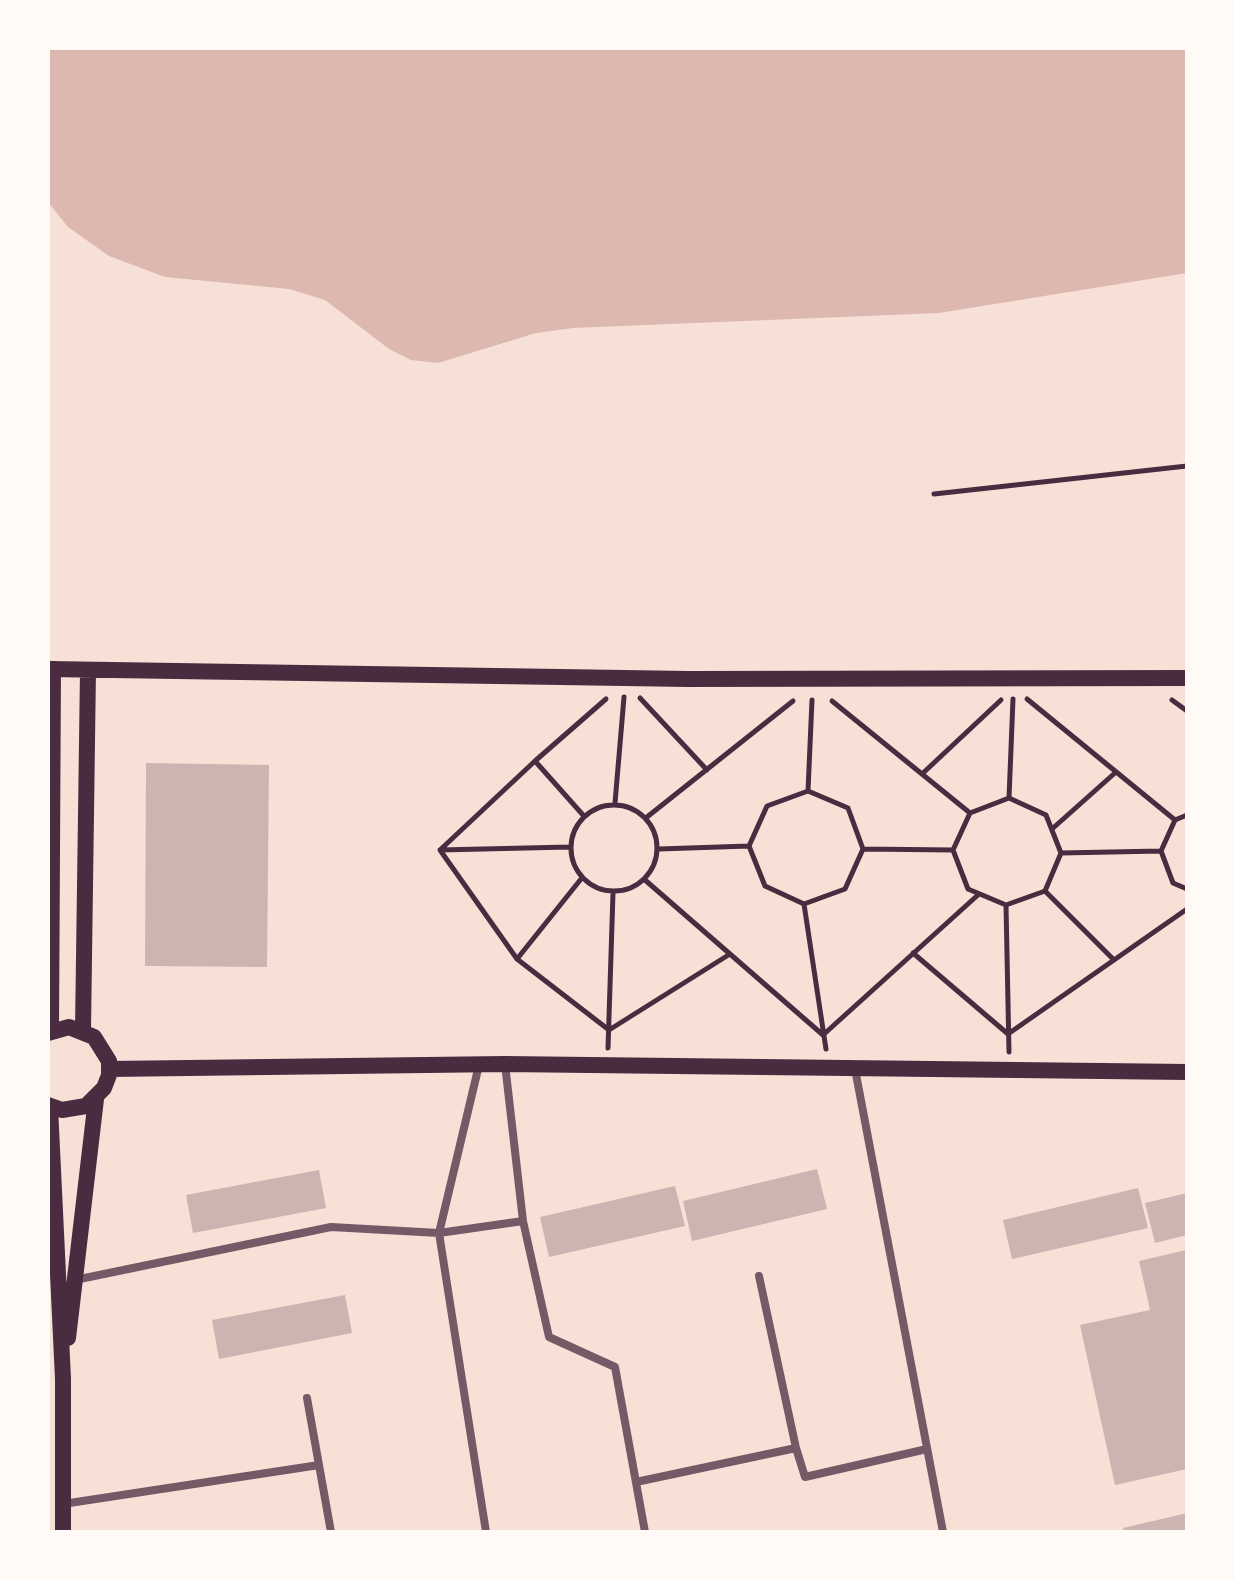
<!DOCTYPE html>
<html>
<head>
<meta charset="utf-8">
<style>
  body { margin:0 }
  #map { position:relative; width:1235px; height:1580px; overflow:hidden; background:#f7e1d7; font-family:"Roboto Condensed",sans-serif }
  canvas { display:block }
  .frame { position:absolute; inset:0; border:50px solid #fffaf5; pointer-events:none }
</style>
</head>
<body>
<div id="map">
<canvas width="1235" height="1580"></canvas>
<div class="frame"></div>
</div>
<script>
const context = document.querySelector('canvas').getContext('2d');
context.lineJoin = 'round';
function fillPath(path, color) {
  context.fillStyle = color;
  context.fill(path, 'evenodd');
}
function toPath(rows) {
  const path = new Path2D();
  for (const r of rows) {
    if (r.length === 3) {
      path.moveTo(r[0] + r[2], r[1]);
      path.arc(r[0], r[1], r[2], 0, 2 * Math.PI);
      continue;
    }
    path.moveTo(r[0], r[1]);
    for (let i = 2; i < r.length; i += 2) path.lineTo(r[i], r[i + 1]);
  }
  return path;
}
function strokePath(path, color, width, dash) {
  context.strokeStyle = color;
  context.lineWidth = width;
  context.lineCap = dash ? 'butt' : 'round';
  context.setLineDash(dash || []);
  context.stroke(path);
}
fillPath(toPath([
  [48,48,1187,48,1187,273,939,313,573,328,536,333,438,363,411,360,389,349,325,300,289,289,165,277,109,256,68,227,48,202]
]), '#dcb8b0');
fillPath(toPath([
  [146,763,269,765,267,967,145,966],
  [817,1169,827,1209,692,1241,683,1201],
  [319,1170,326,1208,193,1233,186,1195],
  [675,1186,685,1226,549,1257,540,1217],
  [1138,1188,1148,1228,1012,1259,1003,1220],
  [1187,1193,1187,1235,1155,1243,1145,1203],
  [1186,1250,1187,1469,1115,1485,1080,1325,1150,1310,1139,1261],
  [345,1295,352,1333,219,1359,212,1320],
  [1187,1513,1187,1532,1124,1532,1123,1528]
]), '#ccb4b1');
strokePath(toPath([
  [934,494,1187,466],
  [640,698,707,770],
  [1027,699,1175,820],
  [1172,700,1187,711],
  [832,701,970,813],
  [922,774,1001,700],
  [808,791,848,808,863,849,845,889,804,904,765,886,749,846,767,806,808,791],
  [808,791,812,700],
  [1009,798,1046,815,1061,853,1045,891,1006,905,968,889,953,850,970,813,1009,798],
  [1009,798,1013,699],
  [615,803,624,697],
  [614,848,43],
  [583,815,535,761,606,699],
  [1187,815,1175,820,1161,851,1173,883,1187,889],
  [647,817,793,701],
  [1052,829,1116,772],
  [659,849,749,846],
  [863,849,953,850],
  [440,850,569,847],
  [1061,853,1161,851],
  [581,879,517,959,609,1030,730,954],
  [645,880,823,1035,979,894],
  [1045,891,1114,960],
  [804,904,826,1049],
  [1006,905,1009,1052],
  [913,953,1008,1034,1187,909],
  [517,959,440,850,535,761],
  [608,1048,613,893]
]), '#4a2c40', 5);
strokePath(toPath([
  [505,1064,523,1221,549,1337,615,1367,645,1532],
  [855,1069,943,1532],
  [759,1276,796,1448],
  [75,1280,331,1227,439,1233,479,1065],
  [307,1398,331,1532],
  [636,1482,796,1448,805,1477,927,1449],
  [63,1504,319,1465],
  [486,1532,439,1233,523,1221]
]), '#755966', 8);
strokePath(toPath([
  [48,669,688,679,1187,678],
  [83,1030,88,670],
  [51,1031,53,669],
  [48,1033,69,1027,94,1037,109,1061,109,1075,104,1088,86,1106,62,1110,48,1105],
  [109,1069,505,1064,1187,1072],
  [50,1107,63,1379,63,1532],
  [68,1338,96,1099]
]), '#4a2c40', 16);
</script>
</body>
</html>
